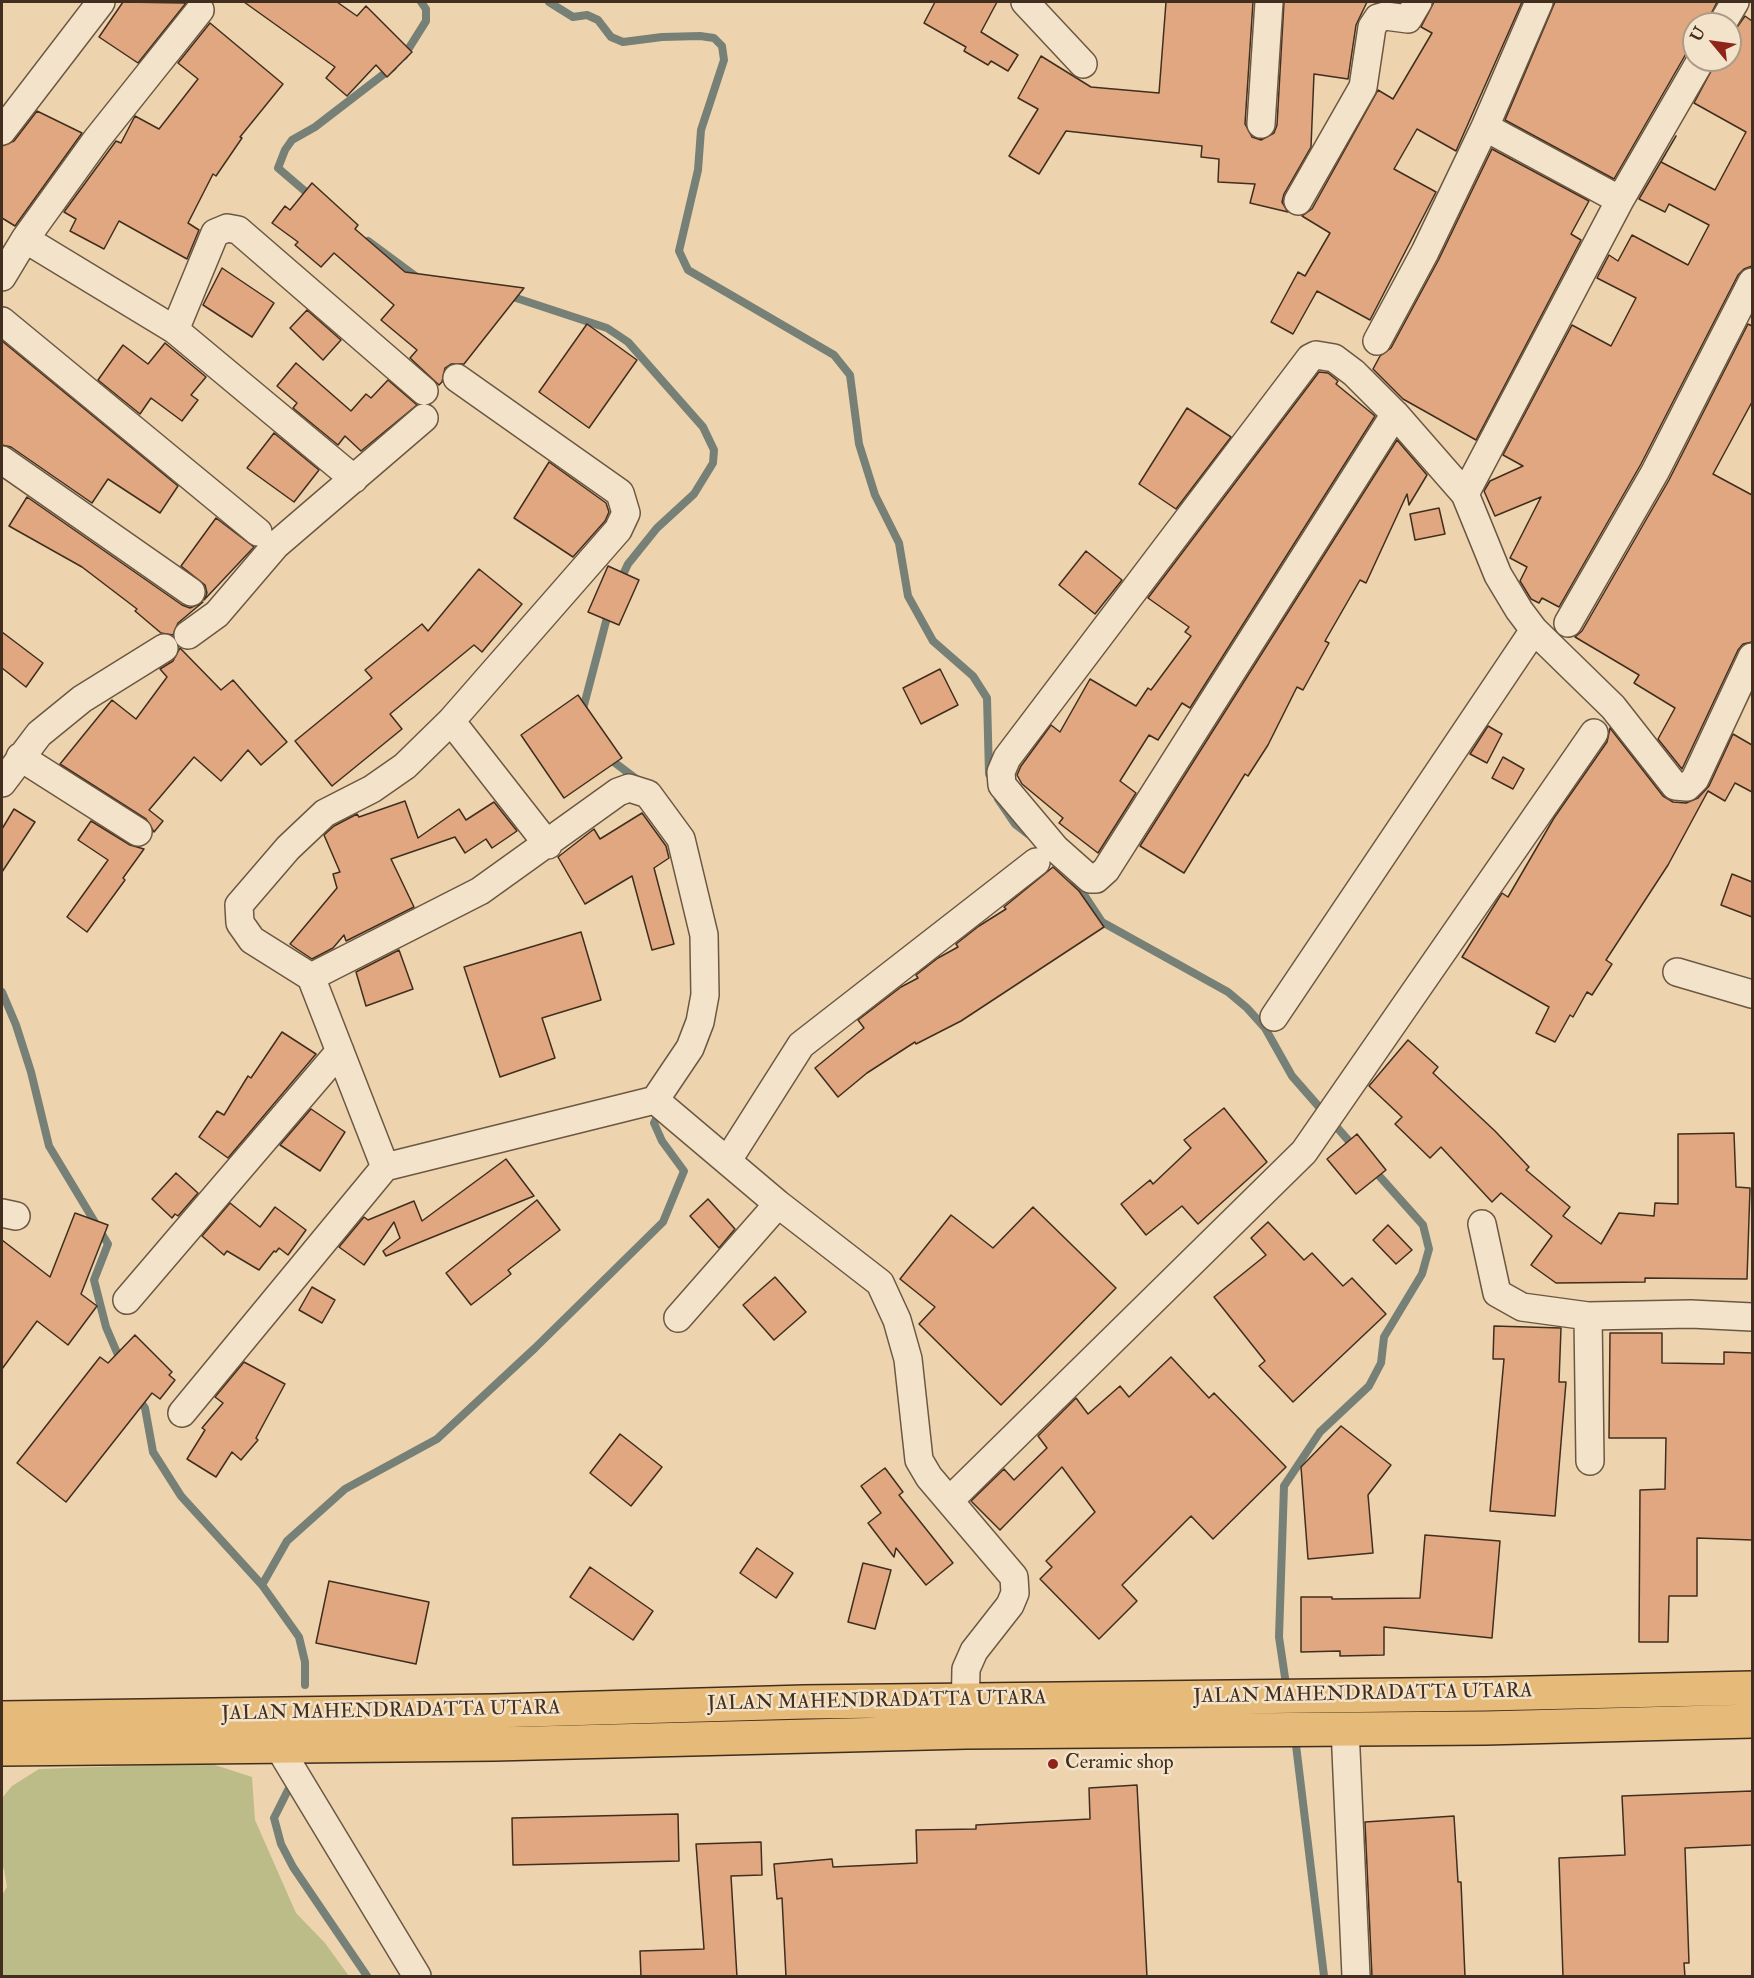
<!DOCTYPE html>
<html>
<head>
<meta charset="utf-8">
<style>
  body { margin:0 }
  #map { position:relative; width:1754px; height:1978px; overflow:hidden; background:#edd4af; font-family:"IM FELL Double Pica",serif }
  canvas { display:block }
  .frame { position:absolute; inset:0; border:3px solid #412e1e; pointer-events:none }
  .north { position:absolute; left:1682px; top:12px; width:60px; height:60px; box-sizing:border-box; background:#f3e3cb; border:2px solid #ac9b86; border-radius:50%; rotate:299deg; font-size:16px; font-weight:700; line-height:24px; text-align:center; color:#412e1e }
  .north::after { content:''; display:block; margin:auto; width:21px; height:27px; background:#8f2418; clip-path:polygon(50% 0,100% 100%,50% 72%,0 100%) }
</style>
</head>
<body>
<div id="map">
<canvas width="1754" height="1978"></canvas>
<div class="frame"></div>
<div class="north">U</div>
</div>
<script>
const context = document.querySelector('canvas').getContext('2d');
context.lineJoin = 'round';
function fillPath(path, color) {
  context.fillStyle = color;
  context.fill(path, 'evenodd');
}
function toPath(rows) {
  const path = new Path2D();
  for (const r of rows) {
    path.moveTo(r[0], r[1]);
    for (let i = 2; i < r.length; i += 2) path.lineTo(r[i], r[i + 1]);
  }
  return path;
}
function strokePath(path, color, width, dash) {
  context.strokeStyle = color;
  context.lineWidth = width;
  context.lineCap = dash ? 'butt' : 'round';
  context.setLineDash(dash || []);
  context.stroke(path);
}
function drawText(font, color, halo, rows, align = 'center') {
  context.font = font + ' "IM FELL Double Pica",serif';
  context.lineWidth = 5;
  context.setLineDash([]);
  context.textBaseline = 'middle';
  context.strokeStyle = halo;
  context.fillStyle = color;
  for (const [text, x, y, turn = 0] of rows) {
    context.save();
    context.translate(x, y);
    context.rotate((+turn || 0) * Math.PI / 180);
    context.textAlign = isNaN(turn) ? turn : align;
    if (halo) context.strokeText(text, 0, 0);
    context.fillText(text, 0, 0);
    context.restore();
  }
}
fillPath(toPath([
  [209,1763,252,1777,255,1820,296,1913,325,1943,349,1976,2,1976,2,1895,7,1887,4,1869,2,1868,2,1798,12,1786,39,1769]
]), '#bcbc88');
strokePath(toPath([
  [549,2,573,17,587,15,598,20,611,37,623,42,662,37,700,36,714,38,722,46,724,60,701,130,698,170,679,251,688,270,834,355,850,375,859,444,875,495,899,543,908,596,933,641,973,676,987,698,989,774],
  [404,56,426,21,426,9,421,2],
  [313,198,278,168,285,150,292,140,315,127,393,67],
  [368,241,418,278],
  [507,295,607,328,628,342,703,427,714,450,713,463,694,494,657,528,628,564,620,581],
  [585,713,583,709,609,610],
  [606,756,639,781],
  [998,799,1015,824,1028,834],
  [1075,881,1102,922,1228,992,1247,1008,1265,1028,1292,1076,1355,1148],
  [2,992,16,1025,31,1072,49,1146,108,1244,94,1280,106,1327,121,1362],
  [136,1395,145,1408,153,1452,181,1496,262,1585,299,1637,305,1662,305,1685],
  [262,1585,287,1541,345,1489,437,1439,535,1348,663,1222,684,1171,662,1141,654,1123,661,1109],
  [1287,1691,1279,1637,1284,1486,1320,1432,1369,1386,1381,1363,1384,1337,1422,1274,1429,1249,1423,1225,1373,1169],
  [1295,1737,1324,1976],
  [288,1790,274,1818,281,1844,293,1867,367,1976]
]), '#768076', 8);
const building = toPath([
  [123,2,186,3,138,63,99,37,123,2],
  [244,2,337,2,357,16,366,6,412,52,387,77,376,65,347,96,326,78,335,67,244,2],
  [935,2,997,2,981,32,1018,55,1008,71,991,61,988,65,964,51,966,47,924,23,935,2],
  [1166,2,1253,2,1245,124,1252,137,1261,140,1274,133,1277,125,1284,2,1367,2,1356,25,1348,79,1314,74,1311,147,1284,194,1282,202,1288,212,1250,203,1255,184,1218,182,1219,159,1201,157,1202,146,1066,131,1039,174,1009,156,1038,109,1018,98,1041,56,1091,87,1159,93,1166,2],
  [1434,2,1522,2,1456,151,1417,129,1394,169,1436,192,1370,320,1317,291,1293,334,1271,322,1298,272,1305,276,1330,233,1302,216,1312,209,1378,90,1393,99,1432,33,1421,27,1434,2],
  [1555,2,1717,2,1706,24,1694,24,1694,46,1687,52,1614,179,1505,120,1555,2],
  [1745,16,1752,21,1752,266,1744,269,1738,275,1641,464,1559,607,1542,598,1539,603,1531,599,1520,581,1527,567,1510,558,1541,497,1495,516,1484,491,1490,481,1523,466,1503,455,1572,325,1611,346,1636,298,1597,278,1609,255,1618,261,1632,235,1688,265,1709,225,1669,204,1665,212,1639,199,1676,136,1661,162,1715,190,1746,132,1694,103,1717,60,1730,60,1730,37,1745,16],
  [210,23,283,84,240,137,242,138,216,176,213,174,188,223,199,230,187,259,119,221,104,249,70,231,76,219,64,212,116,141,121,143,135,116,159,129,198,79,178,63,210,23],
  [37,111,82,133,15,226,2,218,2,146,14,141,37,111],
  [1492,149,1589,201,1571,234,1581,240,1476,440,1403,399,1373,369,1380,356,1391,348,1439,259,1492,149],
  [312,183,358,225,355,229,405,272,524,288,464,364,451,364,445,368,442,382,439,385,410,358,417,350,381,320,394,305,334,253,321,267,295,245,298,242,272,223,285,206,290,210,312,183],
  [222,268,274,303,252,337,203,305,222,268],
  [307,310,341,340,323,360,290,328,307,310],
  [587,324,637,360,589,428,539,392,587,324],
  [1748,324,1752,326,1752,402,1713,474,1752,495,1752,642,1743,644,1738,650,1682,769,1658,739,1675,708,1634,683,1639,675,1575,637,1582,631,1669,480,1748,324],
  [2,341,178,486,160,513,108,479,92,503,11,447,2,445,2,341],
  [165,343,206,377,191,395,198,400,182,421,151,398,140,414,98,380,123,345,148,364,165,343],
  [296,363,351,411,366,394,371,398,388,380,417,405,361,451,345,436,338,445,293,408,297,403,277,386,296,363],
  [1319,372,1328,373,1338,381,1336,384,1375,416,1190,708,1182,703,1158,740,1149,735,1120,781,1136,793,1098,853,1059,823,1063,818,1022,784,1017,775,1021,766,1051,725,1060,732,1090,679,1136,706,1148,688,1151,690,1191,636,1185,632,1189,627,1148,598,1319,372],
  [1187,408,1231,437,1176,509,1139,484,1187,408],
  [274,433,319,470,294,502,247,468,274,433],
  [1397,440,1427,475,1409,505,1407,494,1366,583,1360,580,1325,641,1329,643,1303,690,1297,687,1268,745,1248,776,1245,774,1184,873,1140,846,1397,440],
  [549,462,606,503,609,512,605,521,573,557,514,518,549,462],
  [27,497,182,605,190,608,203,602,178,623,173,635,161,633,135,611,137,609,82,567,9,526,27,497],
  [1439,508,1445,534,1415,540,1410,514,1439,508],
  [216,518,254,547,204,600,207,593,205,585,181,566,216,518],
  [1086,551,1122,580,1095,614,1059,585,1086,551],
  [608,566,639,580,619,625,588,612,608,566],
  [479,569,522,604,482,652,474,645,390,714,402,729,332,786,295,741,372,678,365,670,422,624,428,631,479,569],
  [2,632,43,663,26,687,2,668,2,632],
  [180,648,221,690,233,680,287,742,261,765,248,750,221,781,194,757,149,810,163,821,154,832,146,819,60,764,112,700,136,719,167,677,160,669,173,661,180,648],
  [940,669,958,705,921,724,903,688,940,669],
  [578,695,622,758,564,798,521,735,578,695],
  [1488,726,1502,734,1487,763,1470,754,1488,726],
  [1610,728,1663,796,1673,802,1686,803,1698,798,1709,786,1733,734,1752,745,1752,792,1735,783,1725,801,1708,791,1668,865,1606,960,1612,964,1592,995,1587,992,1573,1017,1570,1015,1555,1042,1536,1033,1549,1007,1462,957,1502,893,1508,897,1554,818,1607,742,1610,728],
  [1503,757,1524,769,1513,789,1492,778,1503,757],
  [405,801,418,838,459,809,466,820,494,802,517,831,492,848,486,839,465,853,455,837,391,859,414,907,346,941,344,935,333,948,312,959,297,949,290,944,337,888,333,874,340,872,324,835,334,826,357,814,359,817,405,801],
  [14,809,35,822,2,872,2,829,14,809],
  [642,813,666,846,669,858,654,868,674,944,652,950,632,876,585,904,558,857,594,829,600,839,642,813],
  [91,821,130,845,144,849,123,878,125,880,87,932,67,917,108,860,78,840,91,821],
  [1053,867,1079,891,1104,927,961,1021,916,1044,915,1042,867,1073,838,1097,815,1068,864,1028,858,1020,901,987,918,978,916,975,938,958,958,947,956,944,979,926,1006,909,1004,907,1053,867],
  [1732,874,1752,882,1752,917,1721,905,1732,874],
  [581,932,601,1000,542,1018,555,1058,500,1077,464,967,581,932],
  [399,950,413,989,366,1006,356,972,399,950],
  [282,1032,316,1054,228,1158,199,1137,217,1111,224,1115,248,1076,251,1078,282,1032],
  [1408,1040,1438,1067,1433,1073,1495,1131,1529,1167,1526,1170,1570,1207,1563,1216,1601,1244,1619,1213,1654,1216,1655,1203,1678,1204,1678,1134,1734,1133,1736,1187,1750,1188,1747,1279,1645,1278,1645,1282,1556,1283,1531,1265,1552,1236,1501,1193,1492,1202,1441,1147,1430,1158,1395,1124,1402,1117,1369,1086,1408,1040],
  [1224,1108,1267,1162,1198,1224,1182,1206,1146,1235,1121,1204,1150,1180,1153,1184,1191,1148,1184,1140,1224,1108],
  [311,1109,345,1132,320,1171,280,1145,311,1109],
  [1357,1134,1386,1170,1356,1194,1327,1159,1357,1134],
  [506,1159,534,1196,386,1256,383,1251,400,1238,394,1222,364,1265,339,1247,364,1217,368,1220,414,1201,422,1221,506,1159],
  [176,1173,198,1193,178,1216,175,1214,172,1218,152,1199,176,1173],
  [708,1199,735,1229,719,1248,690,1216,708,1199],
  [537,1200,560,1230,508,1270,511,1274,471,1305,446,1273,537,1200],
  [230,1203,260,1227,275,1207,306,1230,288,1255,279,1248,276,1252,274,1251,259,1270,227,1251,224,1255,202,1236,230,1203],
  [1033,1207,1116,1288,1001,1405,919,1324,935,1307,900,1279,951,1215,993,1248,1033,1207],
  [75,1213,108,1225,81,1294,97,1306,68,1345,37,1321,2,1369,2,1240,50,1277,75,1213],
  [1268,1222,1304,1260,1312,1253,1343,1286,1352,1278,1386,1314,1293,1402,1259,1366,1265,1361,1214,1297,1266,1255,1251,1238,1268,1222],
  [1388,1225,1412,1250,1396,1264,1373,1240,1388,1225],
  [775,1277,806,1312,774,1340,743,1305,775,1277],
  [312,1287,335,1300,322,1323,299,1310,312,1287],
  [1494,1326,1561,1328,1559,1382,1566,1382,1555,1516,1490,1511,1504,1359,1493,1359,1494,1326],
  [1610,1333,1662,1333,1662,1363,1724,1364,1724,1352,1752,1353,1752,1540,1697,1538,1697,1596,1669,1596,1668,1642,1639,1642,1640,1490,1665,1489,1666,1438,1609,1438,1610,1333],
  [135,1335,172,1372,169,1375,175,1380,160,1399,152,1393,66,1502,17,1463,100,1357,108,1363,135,1335],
  [1171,1357,1209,1398,1214,1393,1286,1467,1213,1539,1191,1516,1122,1585,1137,1601,1099,1639,1040,1579,1052,1567,1046,1561,1095,1512,1062,1467,1000,1530,971,1501,1004,1469,1014,1480,1047,1448,1038,1436,1076,1398,1088,1414,1120,1386,1129,1397,1171,1357],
  [244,1362,285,1384,256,1438,258,1440,241,1460,232,1452,216,1477,187,1459,205,1430,202,1428,223,1403,215,1397,244,1362],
  [1341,1426,1391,1465,1368,1495,1373,1553,1308,1559,1301,1467,1341,1426],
  [620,1434,662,1467,631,1506,590,1473,620,1434],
  [885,1468,903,1492,899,1495,953,1563,926,1585,896,1548,894,1557,868,1523,881,1513,861,1486,885,1468],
  [1425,1535,1500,1541,1492,1638,1384,1627,1384,1655,1340,1656,1340,1651,1301,1652,1301,1597,1332,1597,1332,1599,1420,1598,1425,1535],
  [757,1548,793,1573,776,1598,740,1573,757,1548],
  [863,1563,891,1570,875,1629,848,1622,863,1563],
  [590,1567,653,1611,633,1640,570,1597,590,1567],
  [329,1581,429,1602,416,1664,316,1643,329,1581],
  [1137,1785,1147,1977,786,1977,782,1898,777,1899,774,1864,832,1859,833,1867,917,1863,916,1830,976,1829,976,1825,1090,1819,1089,1788,1137,1785],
  [1752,1791,1752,1845,1685,1848,1689,1963,1684,1963,1685,1977,1563,1977,1559,1858,1625,1855,1622,1796,1752,1791],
  [678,1814,679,1861,513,1865,512,1818,678,1814],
  [1454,1816,1458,1882,1461,1882,1465,1977,1372,1977,1365,1822,1454,1816],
  [761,1842,762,1875,731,1876,737,1977,641,1977,640,1951,704,1949,696,1844,761,1842]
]);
fillPath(building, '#e0a781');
strokePath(building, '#412e1e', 1.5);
const street = toPath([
  [1025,2,1083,64],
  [1722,24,1735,2],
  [1261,124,1269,2],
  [1485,127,1620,200],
  [2,131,101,2],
  [1298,201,1363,87,1372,27,1378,18,1385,16,1408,19,1418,2],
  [25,239,175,330,354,479],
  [2,277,25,239,97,139,200,10],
  [2,321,258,532],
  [175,330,215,233,227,228,238,230,424,391],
  [1377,341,1425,252,1485,127,1539,2],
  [1395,414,1106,870,1096,879,1090,879,1055,848,1002,785,1001,772,1007,758,1310,358,1316,355,1334,358,1354,373,1395,414,1465,494,1498,575,1519,610,1534,630,1613,707,1675,786,1687,787,1695,779,1752,657],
  [2,460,191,592],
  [1465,494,1620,200,1701,60],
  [1568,623,1655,472,1752,282],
  [188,635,217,614,276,545,424,418],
  [451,721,548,845],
  [20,757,138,832],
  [2,783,39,734,82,699,164,648],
  [1677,972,1752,994],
  [1274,1017,1534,630],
  [655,1100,778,1204,880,1283,897,1320,908,1359,919,1460,929,1477,1014,1577,1015,1593,1010,1605,974,1651,966,1669,965,1720],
  [728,1160,801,1045,1036,862],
  [385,1167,311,977,252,940,240,923,239,905,288,848,325,813,372,789,405,766,451,721,618,530,626,513,620,493,457,378],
  [2,1213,16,1216],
  [1482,1224,1497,1293,1522,1307,1588,1316,1691,1314,1752,1317],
  [127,1300,340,1051],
  [1588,1316,1590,1461],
  [678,1318,778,1204],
  [182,1413,385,1167,655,1100,690,1048,700,1022,705,995,704,935,681,839,648,794,629,788,618,792,480,891,311,977],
  [950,1500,1304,1152,1594,733],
  [1345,1728,1356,1976],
  [269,1731,417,1976]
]);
const highway = toPath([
  [2,1718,495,1711,804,1702,1486,1694,1752,1688],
  [2,1749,495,1744,966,1732,1486,1728,1752,1721]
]);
strokePath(street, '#6c5842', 30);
strokePath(highway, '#412e1e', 36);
strokePath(street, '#f3e3cb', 27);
strokePath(highway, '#e6ba78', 33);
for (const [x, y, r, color] of [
  [1053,1764,6,"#8f2418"]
]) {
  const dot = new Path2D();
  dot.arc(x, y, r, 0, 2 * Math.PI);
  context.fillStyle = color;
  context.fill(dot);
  strokePath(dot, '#f3e3cb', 2);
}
drawText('20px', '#412e1e', '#f3e3cb', [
  ["JALAN MAHENDRADATTA UTARA",1363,1695,-1],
  ["JALAN MAHENDRADATTA UTARA",877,1702,-1],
  ["JALAN MAHENDRADATTA UTARA",391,1712,-1]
]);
drawText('20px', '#412e1e', '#f3e3cb', [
  ["Ceramic shop",1065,1764]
], 'left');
</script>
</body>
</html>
